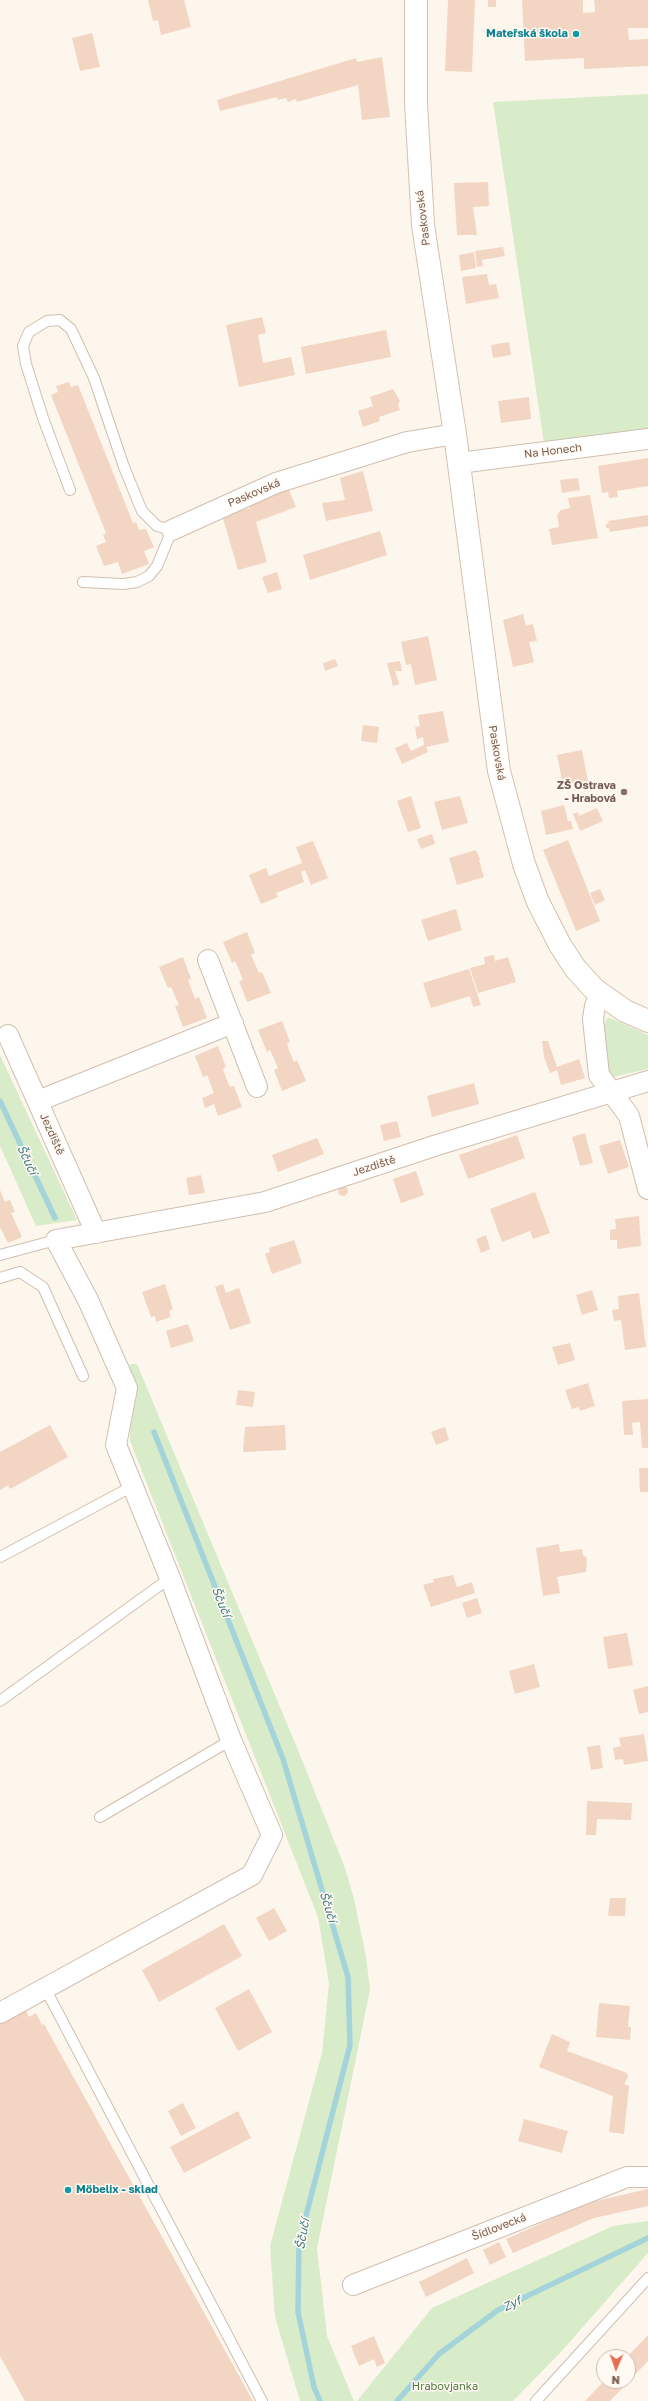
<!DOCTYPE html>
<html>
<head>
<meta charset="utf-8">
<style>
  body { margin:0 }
  #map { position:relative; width:648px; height:2401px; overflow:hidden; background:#fdf6ec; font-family:"Golos Text",sans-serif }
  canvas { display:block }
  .north { position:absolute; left:596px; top:2349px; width:40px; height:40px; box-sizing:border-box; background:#fffaf3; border:1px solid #cabbb1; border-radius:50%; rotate:182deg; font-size:11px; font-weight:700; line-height:16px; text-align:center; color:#7a5c4d }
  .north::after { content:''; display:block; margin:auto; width:14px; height:18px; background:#e76f51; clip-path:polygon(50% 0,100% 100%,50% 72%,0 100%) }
</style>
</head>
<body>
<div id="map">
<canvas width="648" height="2401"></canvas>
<div class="north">N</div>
</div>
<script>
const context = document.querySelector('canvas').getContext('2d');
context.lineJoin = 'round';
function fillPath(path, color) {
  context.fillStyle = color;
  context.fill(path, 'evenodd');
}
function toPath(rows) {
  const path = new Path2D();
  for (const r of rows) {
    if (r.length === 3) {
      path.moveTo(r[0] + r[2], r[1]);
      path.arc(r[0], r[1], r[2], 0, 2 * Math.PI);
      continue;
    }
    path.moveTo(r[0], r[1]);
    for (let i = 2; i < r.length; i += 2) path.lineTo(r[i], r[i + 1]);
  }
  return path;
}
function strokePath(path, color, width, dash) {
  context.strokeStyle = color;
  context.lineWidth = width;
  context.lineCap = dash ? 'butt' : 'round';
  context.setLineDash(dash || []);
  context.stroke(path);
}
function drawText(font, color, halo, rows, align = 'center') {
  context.font = font + ' "Golos Text",sans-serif';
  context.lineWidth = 3;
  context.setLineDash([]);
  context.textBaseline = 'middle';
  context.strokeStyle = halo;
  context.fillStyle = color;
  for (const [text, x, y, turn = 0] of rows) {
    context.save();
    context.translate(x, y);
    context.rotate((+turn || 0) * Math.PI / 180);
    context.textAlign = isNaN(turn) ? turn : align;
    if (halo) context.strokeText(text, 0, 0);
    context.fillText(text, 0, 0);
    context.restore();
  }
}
fillPath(toPath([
  [648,94,648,432,544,443,493,102],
  [608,1017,648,1035,648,1069,609,1078,602,1029],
  [0,1055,77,1220,36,1226,0,1146],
  [130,1364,137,1364,300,1755,345,1868,354,1899,366,1956,370,1990,317,2248,327,2336,354,2401,300,2401,275,2317,270,2246,322,2053,329,1984,318,1917,130,1441],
  [648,2221,648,2253,560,2353,513,2401,357,2401,432,2308,613,2226]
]), '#d8ecc9');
strokePath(toPath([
  [0,1101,55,1218],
  [154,1432,283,1759,348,1977,350,2045,299,2243,298,2312,314,2387,320,2401],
  [397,2401,439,2354,498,2310,648,2238]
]), '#a5d3da', 5.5);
fillPath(toPath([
  [148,0,184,0,191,27,161,35,158,20,153,21],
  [448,0,475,0,472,72,445,71],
  [488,0,496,0,496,7,488,7],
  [522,0,583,0,583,13,595,12,594,0,648,0,648,28,628,28,629,40,648,39,648,66,584,69,584,58,525,61],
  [92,33,100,67,80,71,72,38],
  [382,57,390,117,362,120,358,85,297,102,296,99,288,102,286,98,278,100,277,97,220,111,217,100,356,58,357,62],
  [488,182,489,206,473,207,477,235,457,235,454,183],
  [503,247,505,256,482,260,483,266,477,267,475,251],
  [474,252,476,268,461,271,459,255],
  [487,274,489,285,496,284,499,298,466,304,462,277],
  [262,317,266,333,258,335,263,363,291,357,295,375,239,387,226,325],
  [386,330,391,357,306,374,301,347],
  [509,342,511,355,493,358,491,345],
  [69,382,71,387,78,385,133,523,136,522,139,530,146,529,154,547,144,551,149,564,122,574,118,562,104,566,96,546,106,542,103,535,106,533,51,395,58,392,56,386],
  [393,389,400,401,398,405,400,410,379,417,380,421,363,427,358,411,373,406,370,397],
  [529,397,531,419,501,423,498,401],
  [648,458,648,486,617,491,618,497,609,498,608,492,602,493,598,466],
  [363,471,373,511,326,521,322,503,345,500,340,478],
  [578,478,580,490,562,493,560,480],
  [288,488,296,507,256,522,267,562,238,570,222,515,250,508,248,503],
  [590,495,598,538,552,545,549,529,559,527,557,515,561,510,570,508,568,498],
  [648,515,648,526,610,532,609,528,606,528,606,524,609,523,608,521],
  [380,531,387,555,310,580,303,555],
  [277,572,282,589,268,593,262,577],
  [523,614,526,626,533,624,537,641,529,642,534,662,513,667,503,620],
  [428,636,437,680,415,685,411,664,406,665,401,642],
  [335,659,338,666,325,671,323,663],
  [400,661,402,671,395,671,399,684,393,686,387,663],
  [443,711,449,742,426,747,428,752,402,764,395,748,407,743,411,751,424,745,423,737,417,739,415,727,420,726,418,715],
  [363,725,379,727,377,743,361,741],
  [582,750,588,781,575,783,569,783,569,779,562,780,557,755],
  [411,796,421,828,408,832,397,801],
  [460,796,468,823,442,830,434,802],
  [564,805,568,821,571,821,573,829,546,835,541,811],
  [597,808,603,821,580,831,573,814,578,812,579,816],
  [432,834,435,844,421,849,417,839],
  [568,840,600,921,576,931,543,850],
  [313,841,328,878,311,885,305,870,301,872,304,882,276,893,278,897,261,904,249,875,266,868,269,876,302,863,296,847],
  [476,850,480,859,479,860,484,877,457,885,449,858],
  [600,889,605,900,595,905,590,893],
  [456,909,462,930,428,941,421,920],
  [247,932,255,953,251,955,259,973,262,972,271,993,247,1002,239,981,243,980,239,970,235,961,232,963,223,942],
  [494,955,495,961,508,957,516,982,478,993,470,968,485,964,484,957],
  [183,957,191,979,188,980,195,999,199,997,207,1018,183,1027,175,1006,179,1005,171,987,168,988,159,967],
  [469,969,481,1005,473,1007,470,996,431,1008,423,983],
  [282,1021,290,1042,287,1044,290,1053,294,1062,297,1060,306,1081,282,1091,274,1070,278,1068,270,1050,267,1052,258,1030],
  [542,1041,548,1041,557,1067,579,1059,585,1078,561,1085,557,1070,550,1073,544,1057],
  [218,1046,226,1067,223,1069,226,1078,230,1087,234,1086,242,1107,218,1116,214,1104,205,1108,202,1098,214,1093,207,1075,203,1077,195,1056],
  [474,1083,479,1104,432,1117,427,1096],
  [397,1121,401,1137,384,1141,380,1125],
  [585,1133,593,1163,580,1166,572,1137],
  [517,1135,525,1158,468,1179,459,1155],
  [317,1138,324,1154,278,1172,272,1155],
  [620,1140,629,1167,608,1174,599,1146],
  [416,1171,424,1195,401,1203,393,1179],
  [201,1175,205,1193,189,1195,186,1178],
  [343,1191,5],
  [0,1190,5,1202,10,1200,15,1212,11,1213,22,1237,8,1243,0,1227],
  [535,1192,550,1233,533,1239,530,1231,502,1242,490,1209],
  [639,1216,641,1246,617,1249,617,1240,610,1240,610,1230,616,1229,615,1219],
  [486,1235,490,1249,481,1253,476,1239],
  [294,1240,302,1263,272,1274,265,1254,270,1252,269,1248],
  [165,1284,173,1309,169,1311,171,1317,156,1322,155,1316,151,1317,142,1292],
  [223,1284,226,1293,239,1288,251,1323,230,1330,215,1287],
  [592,1290,598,1310,582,1315,576,1295],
  [639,1293,646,1347,625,1350,621,1320,614,1321,612,1310,619,1309,618,1296],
  [188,1324,194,1341,171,1348,166,1331],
  [570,1343,575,1360,558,1365,552,1347],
  [588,1383,595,1406,580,1411,579,1407,572,1409,565,1390],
  [238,1390,255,1392,253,1407,236,1405],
  [648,1399,648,1448,642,1448,640,1422,632,1423,633,1435,624,1435,622,1401],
  [50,1425,68,1457,10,1489,8,1485,0,1490,0,1452],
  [285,1425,286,1450,243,1452,245,1427],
  [445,1427,449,1440,436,1445,431,1432],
  [639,1468,648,1468,648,1492,640,1492],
  [559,1544,560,1552,582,1549,583,1555,587,1558,586,1572,557,1577,560,1593,543,1596,536,1548],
  [453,1575,457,1587,472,1582,475,1593,431,1607,423,1585,434,1582,433,1579],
  [477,1598,482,1613,467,1618,462,1603],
  [627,1633,633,1665,608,1669,603,1637],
  [534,1664,540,1687,515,1694,509,1671],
  [648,1686,648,1712,639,1714,633,1690],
  [644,1734,648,1761,624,1765,623,1759,615,1760,613,1748,621,1746,619,1738],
  [600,1745,603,1768,591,1770,587,1747],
  [587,1801,632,1803,631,1820,597,1819,596,1835,586,1835],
  [610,1898,626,1898,625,1916,608,1916],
  [274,1908,287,1931,269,1941,256,1918],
  [224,1924,242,1956,159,2002,142,1970],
  [249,1989,272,2032,238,2051,215,2008],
  [599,2003,630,2006,628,2027,631,2027,630,2040,596,2037],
  [25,2009,29,2017,36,2013,42,2025,44,2024,253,2401,25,2401,0,2356,0,2023],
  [552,2034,570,2042,567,2051,627,2073,628,2077,624,2084,629,2086,624,2134,609,2132,613,2096,539,2067],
  [183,2103,196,2128,181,2136,168,2111],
  [238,2111,251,2138,184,2173,170,2147],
  [524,2119,568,2131,562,2153,518,2141],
  [648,2189,648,2206,594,2218,513,2253,506,2239,587,2203],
  [499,2242,506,2257,490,2265,483,2250],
  [467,2258,474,2273,426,2297,419,2282],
  [648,2335,648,2361,610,2401,585,2401,604,2381,628,2381,627,2357],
  [374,2336,385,2363,377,2367,374,2359,359,2366,351,2346]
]), '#f3d5c3');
const service = toPath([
  [70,490,43,418,26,364,23,346,29,332,47,321,60,320,71,329,94,378,124,467,142,511,157,526,172,530,157,566,149,576,137,582,123,584,83,582],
  [0,1255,56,1240],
  [0,1278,20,1272,43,1287,83,1376],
  [0,1557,133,1486],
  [0,1701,170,1578],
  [100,1817,231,1740],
  [45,1988,262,2401],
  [536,2401,648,2278]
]);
const minor = toPath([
  [459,463,648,439],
  [172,530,276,483,407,442,455,434],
  [208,960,257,1087],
  [601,994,595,1006,593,1019,599,1075,629,1116,648,1189],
  [8,1035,96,1233],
  [38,1101,233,1023],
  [0,2013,252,1875,272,1835,231,1740,170,1578,116,1445,127,1388,88,1300,56,1240,265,1202,437,1145,648,1081],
  [353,2285,627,2177,648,2177]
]);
const secondary = toPath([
  [416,0,416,103,423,225,455,434,499,771,524,864,538,902,560,945,575,968,594,989,625,1011,648,1021]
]);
strokePath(service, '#d1beb0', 12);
strokePath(minor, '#d1beb0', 22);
strokePath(secondary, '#d6c0b0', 24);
strokePath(service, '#fff', 10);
strokePath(minor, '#fff', 20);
strokePath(secondary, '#fff', 22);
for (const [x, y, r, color] of [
  [576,34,4,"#0f9aa8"],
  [624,792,4,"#8d6e63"],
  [68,2190,4,"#0f9aa8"]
]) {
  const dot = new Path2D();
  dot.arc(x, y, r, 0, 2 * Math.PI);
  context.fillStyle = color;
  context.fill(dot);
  strokePath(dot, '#fffaf3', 1.5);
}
drawText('bold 11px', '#0d838f', '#fffaf3', [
  ["Mateřská škola",568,34],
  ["Möbelix - sklad",76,2190,"left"]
], 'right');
drawText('11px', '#7a5c4d', '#fffaf3', [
  ["Paskovská",423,218,-97],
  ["Na Honech",553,451,-7],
  ["Paskovská",254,493,-23],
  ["Paskovská",497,753,80],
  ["Jezdiště",52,1134,66],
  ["Jezdiště",374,1166,-18],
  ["Šídlovecká",499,2227,-21]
]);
drawText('bold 11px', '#785e54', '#fffaf3', [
  ["ZŠ Ostrava",616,786],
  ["- Hrabová",616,799]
], 'right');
drawText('11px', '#537a41', '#fffaf3', [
  ["Hrabovjanka",445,2387]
]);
drawText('italic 12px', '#437c86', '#fffaf3', [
  ["Ščučí",27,1160,65],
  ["Ščučí",221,1602,68],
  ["Ščučí",328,1907,73],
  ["Ščučí",303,2234,-80],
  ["Zyf",512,2304,-26]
]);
</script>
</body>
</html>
